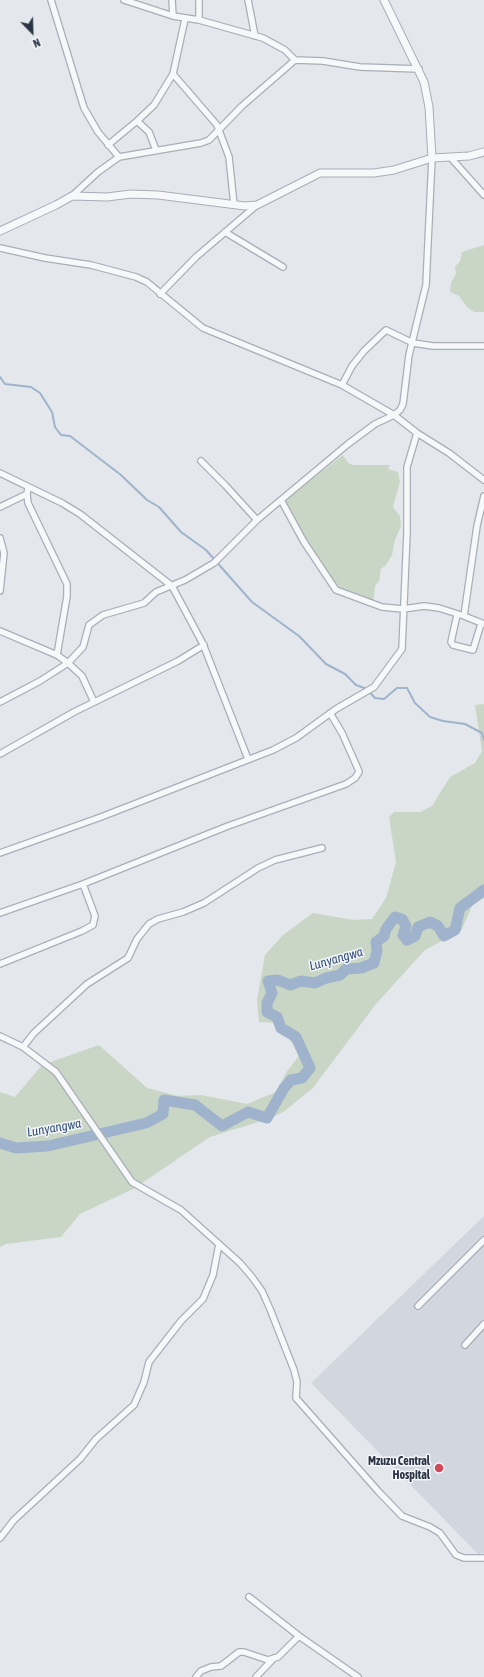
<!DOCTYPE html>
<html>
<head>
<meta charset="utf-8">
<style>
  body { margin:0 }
  #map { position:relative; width:484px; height:1677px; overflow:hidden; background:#e4e7ec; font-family:"Asap Condensed",sans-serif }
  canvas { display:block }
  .north { position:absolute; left:12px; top:12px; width:40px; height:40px; -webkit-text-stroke:3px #f4f6f9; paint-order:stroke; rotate:157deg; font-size:11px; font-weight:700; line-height:16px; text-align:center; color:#2b3445 }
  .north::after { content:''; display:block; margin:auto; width:14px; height:18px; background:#2b3445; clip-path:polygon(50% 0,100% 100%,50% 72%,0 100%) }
</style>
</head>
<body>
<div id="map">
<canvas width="484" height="1677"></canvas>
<div class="north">N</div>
</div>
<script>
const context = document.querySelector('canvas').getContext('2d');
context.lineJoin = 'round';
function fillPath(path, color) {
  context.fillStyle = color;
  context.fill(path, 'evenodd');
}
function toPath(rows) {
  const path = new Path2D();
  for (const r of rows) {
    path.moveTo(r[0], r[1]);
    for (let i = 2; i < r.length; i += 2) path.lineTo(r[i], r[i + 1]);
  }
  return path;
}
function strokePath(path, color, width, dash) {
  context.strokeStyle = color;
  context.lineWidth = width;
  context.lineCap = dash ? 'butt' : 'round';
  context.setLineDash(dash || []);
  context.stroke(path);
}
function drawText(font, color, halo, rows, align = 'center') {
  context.font = font + ' "Asap Condensed",sans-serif';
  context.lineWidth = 3;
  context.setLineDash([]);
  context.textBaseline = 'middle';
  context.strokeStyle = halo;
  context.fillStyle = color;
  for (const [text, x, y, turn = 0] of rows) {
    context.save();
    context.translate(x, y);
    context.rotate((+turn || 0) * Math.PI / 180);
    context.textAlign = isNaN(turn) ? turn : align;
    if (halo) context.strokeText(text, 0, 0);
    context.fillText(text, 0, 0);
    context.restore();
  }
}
fillPath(toPath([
  [484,1216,484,1553,478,1554,311,1383]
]), '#d2d6de');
fillPath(toPath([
  [484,245,484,312,474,312,467,307,459,296,450,292,451,283,456,274,455,267,460,261,462,252],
  [343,455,348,463,353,465,390,465,388,469,398,472,400,482,393,507,400,516,401,526,395,540,392,555,386,565,381,569,379,581,375,586,373,604,337,589,316,560,287,507,285,500],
  [484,704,484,898,473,904,461,931,425,950,376,1004,312,1089,283,1112,271,1118,210,1137,133,1189,80,1214,61,1237,6,1244,0,1247,0,1092,15,1097,42,1065,99,1045,147,1088,178,1096,201,1095,247,1104,276,1092,286,1073,300,1054,289,1039,274,1023,259,1022,257,1000,265,955,283,935,313,913,353,920,372,919,386,898,396,862,389,817,394,812,420,812,432,806,450,777,475,763,482,751,475,705]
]), '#c9d6c5');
strokePath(toPath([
  [0,377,5,384,31,387,40,393,52,412,55,427,61,435,70,436,121,475,147,500,159,507,181,532,206,550,252,602,299,636,326,664,345,674,356,685,367,689,375,698,384,699,397,688,407,688,415,703,430,717,443,721,465,724,482,733,484,740]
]), '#9fb4cc', 2);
strokePath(toPath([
  [0,1143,16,1148,48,1146,146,1123,163,1114,164,1100,195,1105,222,1126,248,1112,267,1118,284,1088,291,1080,302,1078,310,1068,296,1037,281,1028,277,1017,267,1012,267,1003,272,993,268,981,278,980,290,985,301,981,315,983,326,978,340,975,346,969,361,968,374,963,377,951,376,942,384,936,386,929,395,917,402,919,406,926,403,935,407,940,415,936,418,927,430,922,438,926,444,936,455,930,460,908,484,890]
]), '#9fb4cc', 11);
const minor = toPath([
  [51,0,84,108,98,132,119,157],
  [124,0,173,16,199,20,263,38,285,50,295,60],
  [172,0,173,16],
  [248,0,255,36],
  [199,20,199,0],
  [173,74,217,125,229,157,234,205],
  [137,121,154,105,173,74,185,19],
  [108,145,137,121,149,132,156,150],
  [451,158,484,195],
  [72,196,98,172,119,157,201,143,209,140,242,106,295,60,323,61,360,67,419,69],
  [225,232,283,267],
  [0,248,45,258,91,265,136,277,147,282,203,328,342,385,394,415,417,433,449,453,484,480],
  [160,294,196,257,257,205],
  [342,385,352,366,364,351,386,330,413,343,433,346,484,346],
  [201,461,226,486,257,520],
  [0,473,62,503,80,514,172,586,203,644,248,759],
  [28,488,27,494,28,503,67,584,67,596,57,655],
  [281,500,304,542,336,590,382,607,403,609,424,606,439,608,464,616,477,526,484,496],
  [0,507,27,494],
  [0,538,4,553,0,591],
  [457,615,451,642,453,645,473,650,481,624],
  [464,616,484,624],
  [0,631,57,655,68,663,82,676,94,702],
  [0,702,40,681,68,663,83,647,89,625,103,615,144,603,156,592,185,580,214,563,257,520,348,444,375,424,394,415,400,410,403,404,409,355,426,285,432,158],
  [0,754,74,712,178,661,204,645],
  [0,853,101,817,273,750,296,738,336,709,374,687,402,649,407,533,407,467,417,433],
  [0,913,83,884,228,826,346,784,355,778,359,772,358,769,342,733,330,713],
  [0,964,82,931,93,925,95,916,83,884],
  [0,1036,23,1047,56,1072,132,1182,181,1210,240,1263,252,1277,262,1291,270,1309,294,1370,297,1382,296,1398,378,1491,402,1516,430,1527,440,1533,456,1555,464,1558,484,1558],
  [23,1047,34,1033,87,984,128,958,137,939,149,924,158,919,183,912,204,903,258,868,275,860,322,848],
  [418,1306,484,1240],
  [465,1345,484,1324],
  [0,1538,14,1520,80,1459,96,1439,134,1405,144,1382,149,1362,181,1321,203,1299,213,1275,219,1244],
  [249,1597,299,1636,358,1677],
  [196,1677,201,1671,211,1667,221,1666,239,1652,244,1652,268,1660,278,1657,299,1636],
  [256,1677,274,1658]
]);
const tertiary = toPath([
  [384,0,424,82,429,107,432,158],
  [0,231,56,205,72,196,107,197,131,194,158,195,245,206,257,205,320,173,374,173,394,170,432,158,469,156,484,152]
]);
strokePath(minor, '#a9aeb7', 8);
strokePath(tertiary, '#a9aeb7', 9);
strokePath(minor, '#f7f8fa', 5.5);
strokePath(tertiary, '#f7f8fa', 7);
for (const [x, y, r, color] of [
  [439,1468,5,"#d1495b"]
]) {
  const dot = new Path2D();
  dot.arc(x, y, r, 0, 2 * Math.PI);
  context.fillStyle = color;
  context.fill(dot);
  strokePath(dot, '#f4f6f9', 1.5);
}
drawText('bold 12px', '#2b3445', '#f4f6f9', [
  ["Mzuzu Central",430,1461],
  ["Hospital",430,1475]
], 'right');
drawText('italic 13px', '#34527a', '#f4f6f9', [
  ["Lunyangwa",336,959,-16],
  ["Lunyangwa",54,1128,-10]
]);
</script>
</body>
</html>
